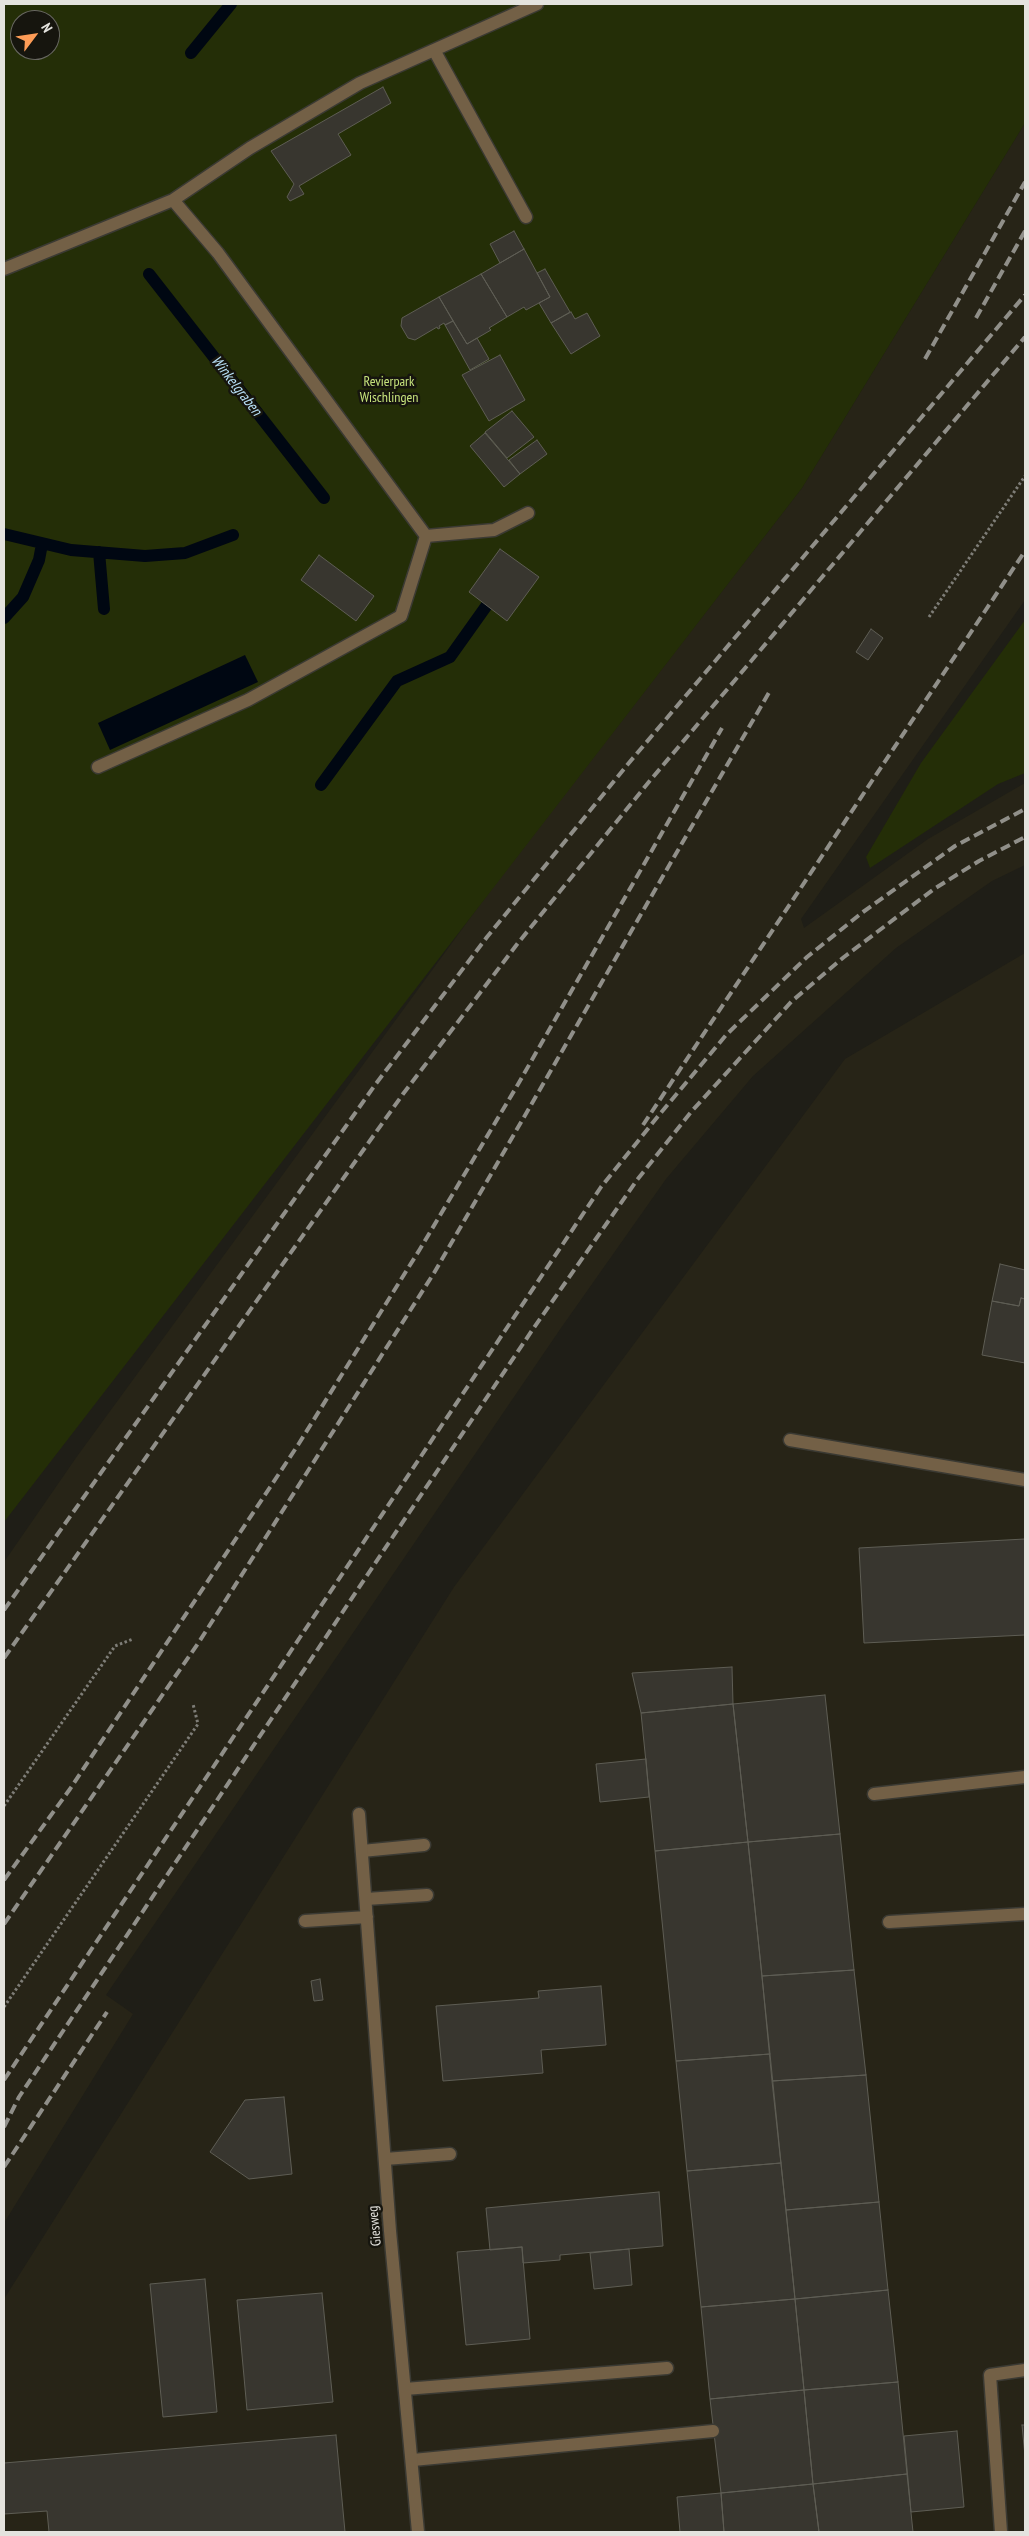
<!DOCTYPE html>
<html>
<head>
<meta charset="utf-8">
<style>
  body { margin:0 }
  #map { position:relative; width:1029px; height:2536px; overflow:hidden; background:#1f1e17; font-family:"PT Sans Narrow",sans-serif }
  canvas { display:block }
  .frame { position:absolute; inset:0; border:5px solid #e4e3de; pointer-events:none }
  .north { position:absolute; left:10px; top:10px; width:50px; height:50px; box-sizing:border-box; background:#16150e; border:1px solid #686761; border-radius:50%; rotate:59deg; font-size:14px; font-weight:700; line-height:20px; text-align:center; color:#e4e3de }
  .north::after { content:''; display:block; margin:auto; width:18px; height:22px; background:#fd9c56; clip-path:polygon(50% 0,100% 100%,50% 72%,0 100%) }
</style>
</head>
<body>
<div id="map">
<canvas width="1029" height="2536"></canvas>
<div class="frame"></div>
<div class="north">N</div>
</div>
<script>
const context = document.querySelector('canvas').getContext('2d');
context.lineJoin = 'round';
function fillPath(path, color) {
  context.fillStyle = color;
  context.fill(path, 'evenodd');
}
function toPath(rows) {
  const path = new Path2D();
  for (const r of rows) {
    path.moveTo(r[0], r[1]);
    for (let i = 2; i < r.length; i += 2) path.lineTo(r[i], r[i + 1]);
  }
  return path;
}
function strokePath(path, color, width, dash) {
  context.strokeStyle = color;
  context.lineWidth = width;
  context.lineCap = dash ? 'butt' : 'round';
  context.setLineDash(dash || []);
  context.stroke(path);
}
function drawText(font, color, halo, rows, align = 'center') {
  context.font = font + ' "PT Sans Narrow",sans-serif';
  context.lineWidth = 5;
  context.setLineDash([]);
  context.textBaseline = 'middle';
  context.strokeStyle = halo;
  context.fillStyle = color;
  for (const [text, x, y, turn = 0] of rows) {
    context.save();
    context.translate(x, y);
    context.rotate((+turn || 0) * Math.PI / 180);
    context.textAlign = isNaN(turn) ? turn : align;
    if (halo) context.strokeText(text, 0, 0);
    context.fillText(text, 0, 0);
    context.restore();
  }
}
fillPath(toPath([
  [1025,123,1025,600,801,919,804,928,928,839,1025,783,1025,865,992,881,896,948,753,1076,666,1179,561,1328,106,1995,133,2014,4,2223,4,1562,78,1455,487,895,802,488],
  [1025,953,1025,2532,4,2532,4,2299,454,1587,845,1059]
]), '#272417');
fillPath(toPath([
  [4,4,1025,4,1025,123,802,488,4,1522],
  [20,20,50,20,50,50,20,50],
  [1025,620,1025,773,998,784,870,868,866,857,921,763]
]), '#242e07');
fillPath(toPath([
  [245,655,258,682,110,750,98,723]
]), '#000712');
strokePath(toPath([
  [191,53,231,4],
  [149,274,324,498],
  [4,534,71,550,145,556,185,553,233,535],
  [99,552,104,609],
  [4,618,23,597,39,560,42,544],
  [321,785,397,681,450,657,487,605]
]), '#000712', 12);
const building = toPath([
  [383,87,391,103,338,134,351,155,299,186,304,194,290,201,287,197,294,184,271,151,383,87],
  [514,231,524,249,500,263,490,244,514,231],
  [524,249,550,297,526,310,524,307,507,317,481,274,524,249],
  [545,269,570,312,551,323,539,303,550,297,537,273,545,269],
  [481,274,507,317,489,328,491,330,467,344,439,297,481,274],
  [439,297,453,321,445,325,444,323,439,326,440,328,438,329,437,327,415,340,408,338,401,326,402,318,439,297],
  [571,312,575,319,587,313,600,336,571,354,551,323,571,312],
  [453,321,467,344,477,338,489,359,470,370,445,325,453,321],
  [500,355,525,400,489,421,462,375,500,355],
  [512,411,534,437,507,458,485,432,512,411],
  [485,433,520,474,504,487,470,446,485,433],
  [537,440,547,454,520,474,509,460,537,440],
  [500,549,539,577,507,621,469,592,500,549],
  [319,555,374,596,356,621,301,580,319,555],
  [871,629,883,638,868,660,856,652,871,629],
  [1000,1264,1025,1270,1025,1307,1025,1299,1021,1298,1019,1306,992,1301,1000,1264],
  [1021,1298,1025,1299,1025,1363,982,1355,992,1301,1019,1306,1021,1298],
  [1025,1539,1025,1635,864,1643,859,1548,1025,1539],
  [732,1667,733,1704,641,1713,632,1673,732,1667],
  [825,1695,840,1834,748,1842,733,1704,825,1695],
  [733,1704,748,1842,655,1851,641,1713,733,1704],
  [646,1759,649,1797,600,1802,596,1764,646,1759],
  [840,1834,854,1970,762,1976,748,1842,840,1834],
  [748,1842,770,2054,676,2061,655,1851,748,1842],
  [854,1970,866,2075,772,2081,762,1976,854,1970],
  [320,1979,323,2000,314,2001,311,1981,320,1979],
  [601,1986,606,2045,541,2050,543,2073,443,2081,436,2006,539,1998,538,1991,601,1986],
  [770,2054,781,2163,687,2171,676,2061,770,2054],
  [866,2075,879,2202,786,2210,772,2081,866,2075],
  [284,2097,292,2174,249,2179,210,2152,245,2100,284,2097],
  [781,2163,795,2299,701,2307,687,2171,781,2163],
  [659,2192,663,2246,560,2255,560,2260,523,2263,522,2247,490,2250,486,2208,659,2192],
  [879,2202,888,2290,795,2299,786,2210,879,2202],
  [522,2247,530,2339,466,2345,457,2252,522,2247],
  [629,2249,632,2285,594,2289,590,2253,629,2249],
  [205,2279,217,2412,163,2417,150,2284,205,2279],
  [888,2290,898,2382,804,2390,795,2299,888,2290],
  [322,2293,333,2402,247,2410,237,2300,322,2293],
  [795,2299,804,2390,710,2399,701,2307,795,2299],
  [898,2382,907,2474,813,2484,804,2390,898,2382],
  [804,2390,813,2484,721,2493,710,2399,804,2390],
  [1022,2425,1025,2425,1025,2456,1022,2425],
  [957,2431,964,2507,911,2512,904,2436,957,2431],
  [336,2435,345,2532,49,2532,47,2511,4,2514,4,2463,336,2435],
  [907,2474,913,2532,819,2532,813,2484,907,2474],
  [813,2484,819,2532,724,2532,721,2493,813,2484],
  [721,2493,724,2532,680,2532,677,2497,721,2493]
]);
fillPath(building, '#38362f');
strokePath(building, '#5e5d54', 1);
const service = toPath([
  [434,50,526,217],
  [4,269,173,200,250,148,360,83,537,4],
  [426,536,494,530,528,513],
  [98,767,248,700,401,616,426,536,218,253,173,200],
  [790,1440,1025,1480],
  [874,1794,1025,1777],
  [362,1851,424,1845],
  [366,1899,427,1895],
  [889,1922,1025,1914],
  [385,2159,450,2154],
  [405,2389,667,2368],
  [413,2460,713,2431],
  [1001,2532,990,2375,1025,2370]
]);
const minor = toPath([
  [359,1814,390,2231,418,2532],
  [305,1921,367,1917]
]);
strokePath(service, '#3b3a33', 15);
strokePath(minor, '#3b3a33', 15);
strokePath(toPath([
  [929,617,1025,476],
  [4,1806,115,1646,133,1639],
  [4,2007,198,1724,193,1704]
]), '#7e7d77', 3, [2.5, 2.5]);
strokePath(service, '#736046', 12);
strokePath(minor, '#736046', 12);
strokePath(toPath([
  [976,318,1025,231],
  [925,359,1025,182],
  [643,1125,1025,551],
  [4,1610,375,1085,487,937,628,764,1025,295],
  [4,1658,403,1094,518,943,648,783,1025,337],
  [4,1880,70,1789,298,1445,420,1249,517,1086,722,728],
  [4,1924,199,1642,434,1273,771,689],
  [4,2080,601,1187,659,1115,727,1034,807,957,863,912,955,846,1025,809],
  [4,2127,19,2097,392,1538,533,1329,637,1180,691,1112,792,1001,844,957,934,889,979,861,1025,837],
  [4,2167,107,2012]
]), '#908f89', 4, [10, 5]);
drawText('14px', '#c6e27c', '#16150e', [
  ["Revierpark",389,382],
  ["Wischlingen",389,398]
]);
drawText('14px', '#e4e3de', '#16150e', [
  ["Giesweg",375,2226,-95]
]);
drawText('italic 15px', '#b9e1f9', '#16150e', [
  ["Winkelgraben",236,386,52]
]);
</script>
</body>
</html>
